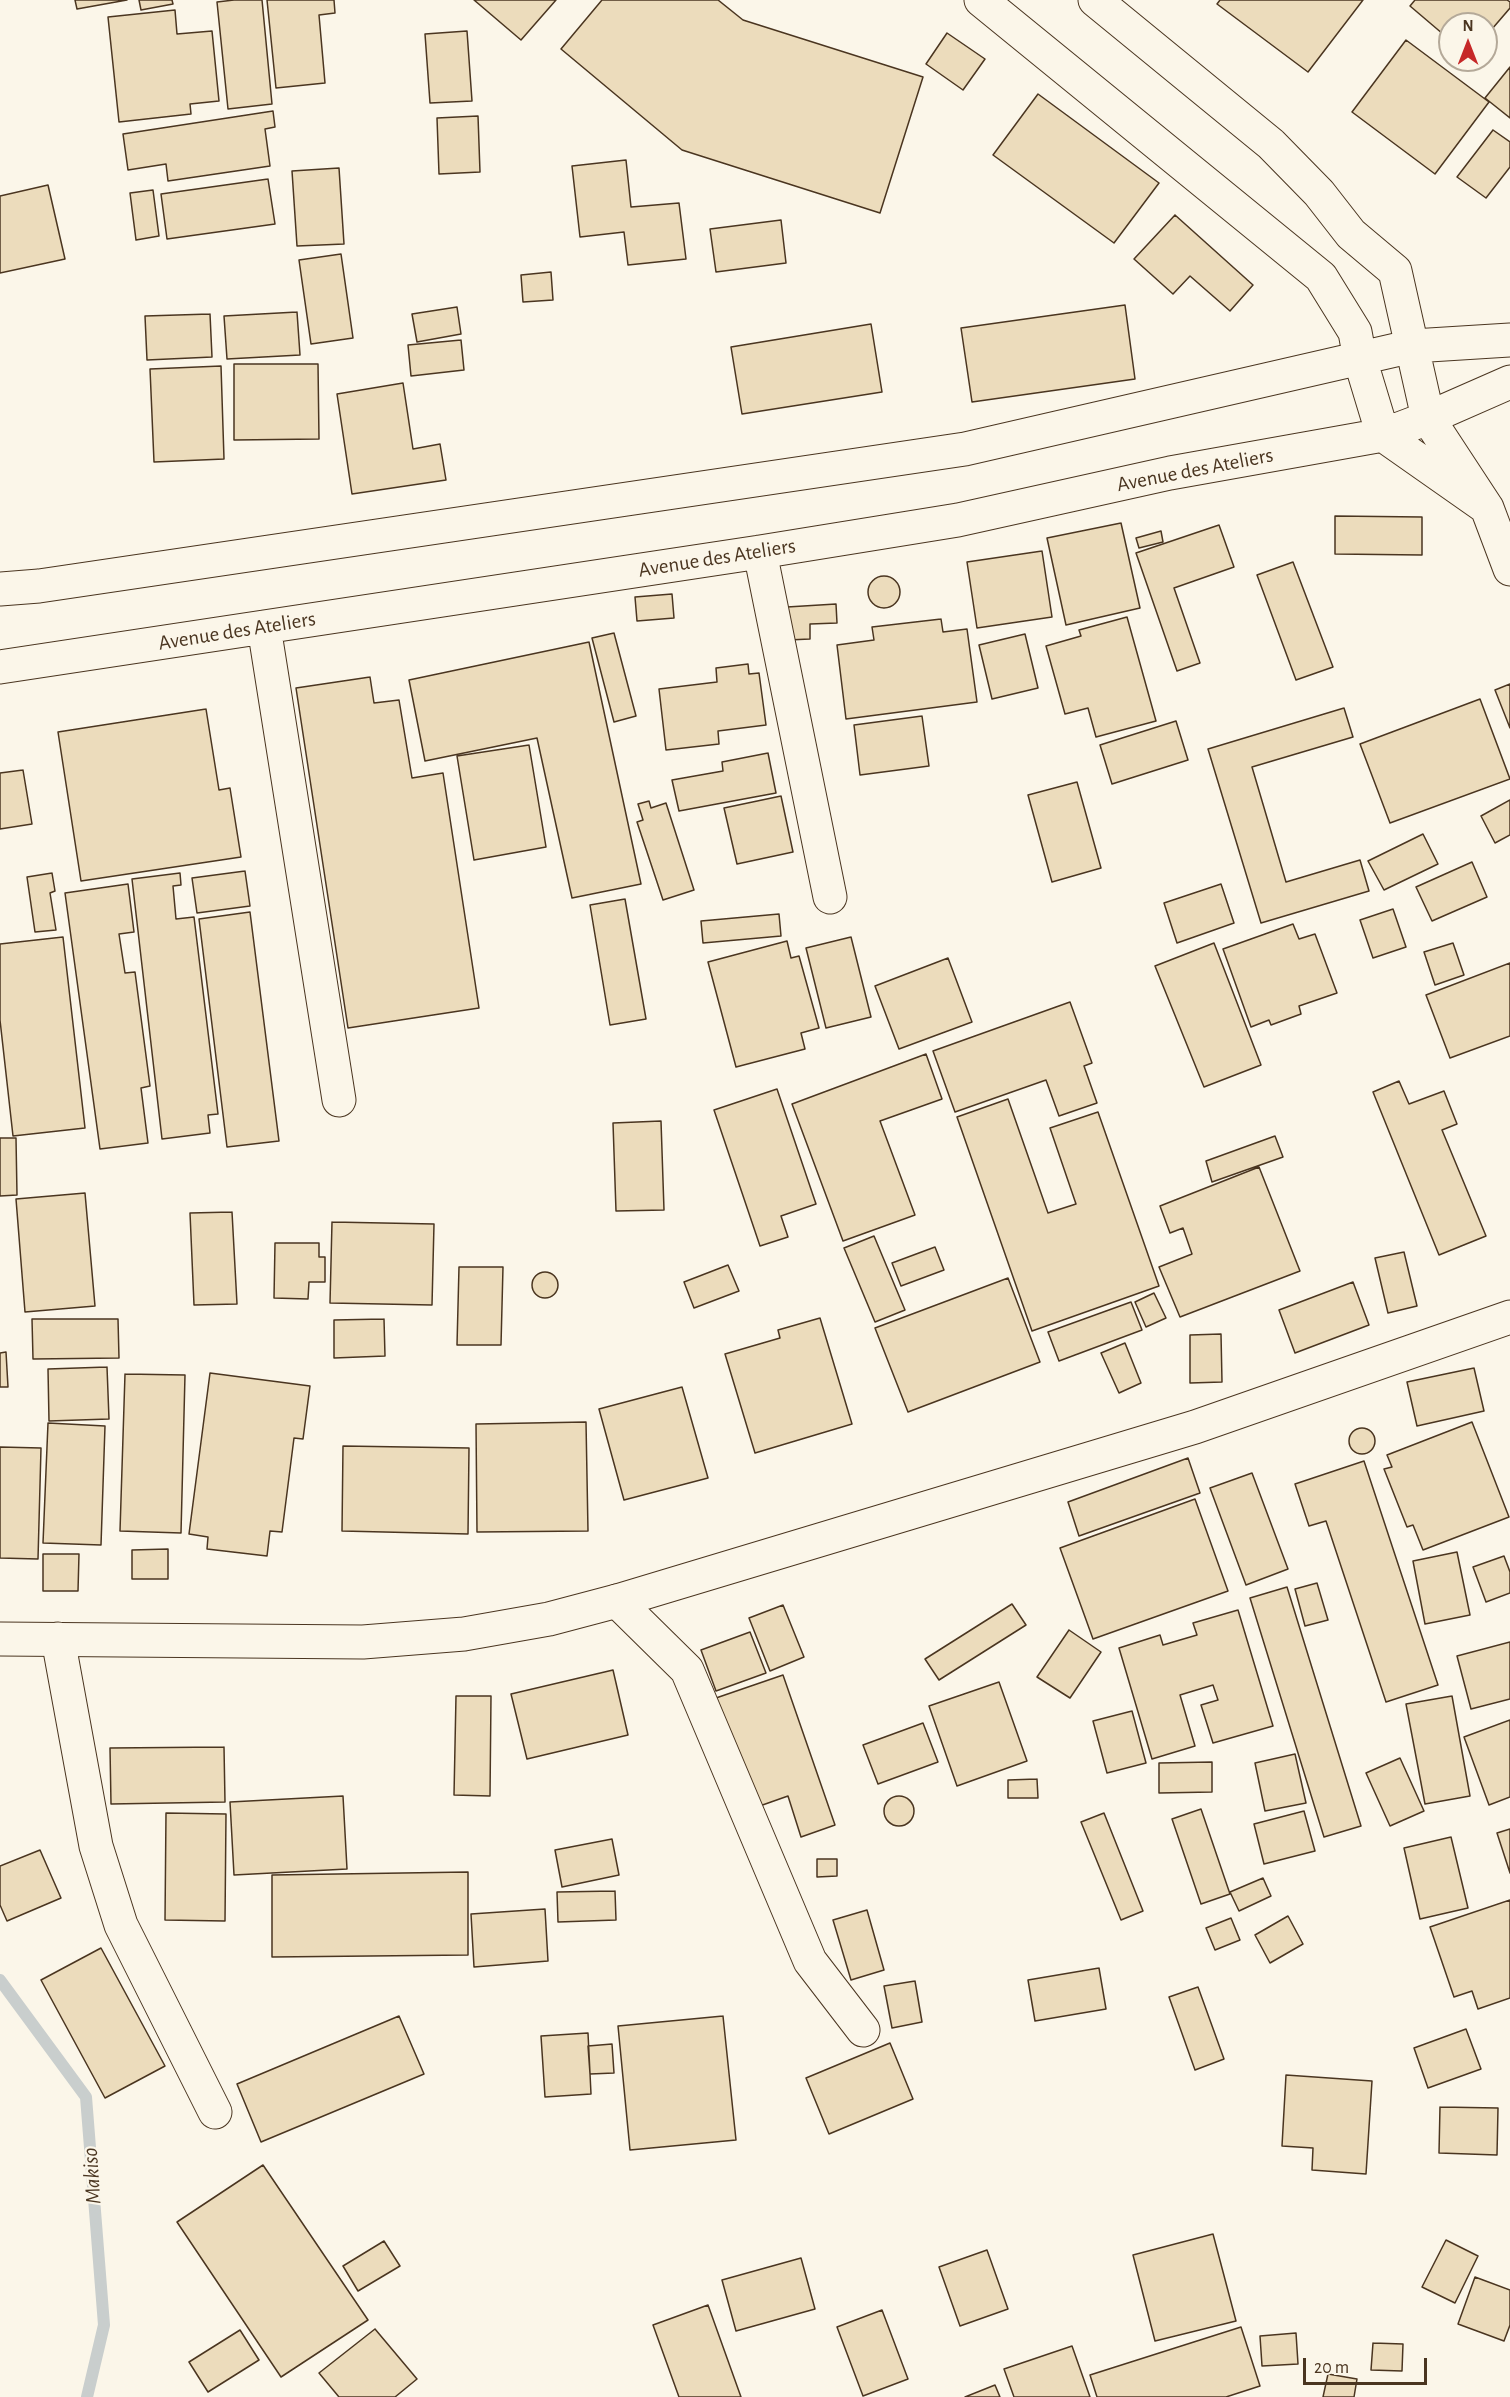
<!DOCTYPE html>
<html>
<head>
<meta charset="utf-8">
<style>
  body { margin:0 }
  #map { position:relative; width:1510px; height:2397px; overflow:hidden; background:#fbf6e9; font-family:"Alegreya Sans",sans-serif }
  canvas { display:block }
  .north { position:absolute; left:1438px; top:12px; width:60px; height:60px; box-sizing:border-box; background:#fbf6e9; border:2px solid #b4a999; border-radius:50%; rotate:0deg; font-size:16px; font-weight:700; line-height:24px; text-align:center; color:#4a3520 }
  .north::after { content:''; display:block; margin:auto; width:21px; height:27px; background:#c62828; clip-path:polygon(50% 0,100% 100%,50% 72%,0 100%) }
  .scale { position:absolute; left:1303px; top:2358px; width:124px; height:27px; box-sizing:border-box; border:3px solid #4a3520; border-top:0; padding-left:8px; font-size:18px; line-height:21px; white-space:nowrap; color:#4a3520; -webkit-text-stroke:4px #fbf6e9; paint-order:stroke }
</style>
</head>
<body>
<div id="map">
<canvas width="1510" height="2397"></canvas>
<div class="north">N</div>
<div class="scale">20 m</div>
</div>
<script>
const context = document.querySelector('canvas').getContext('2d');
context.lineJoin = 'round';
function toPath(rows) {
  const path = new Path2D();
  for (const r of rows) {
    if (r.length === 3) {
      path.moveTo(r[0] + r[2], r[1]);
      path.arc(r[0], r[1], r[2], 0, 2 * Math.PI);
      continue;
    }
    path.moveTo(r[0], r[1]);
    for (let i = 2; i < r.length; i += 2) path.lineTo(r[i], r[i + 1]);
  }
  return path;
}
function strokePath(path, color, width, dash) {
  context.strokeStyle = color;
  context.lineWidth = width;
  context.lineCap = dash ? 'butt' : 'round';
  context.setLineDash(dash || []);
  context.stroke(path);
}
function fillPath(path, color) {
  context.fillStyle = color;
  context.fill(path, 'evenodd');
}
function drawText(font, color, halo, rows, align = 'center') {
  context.font = font + ' "Alegreya Sans",sans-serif';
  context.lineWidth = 4.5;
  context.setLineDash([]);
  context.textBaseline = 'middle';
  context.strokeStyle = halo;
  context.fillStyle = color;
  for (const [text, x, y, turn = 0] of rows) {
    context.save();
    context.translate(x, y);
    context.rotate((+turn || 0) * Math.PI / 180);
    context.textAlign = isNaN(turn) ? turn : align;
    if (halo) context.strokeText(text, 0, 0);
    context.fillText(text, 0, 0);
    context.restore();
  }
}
strokePath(toPath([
  [0,1980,86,2097,104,2325,87,2397]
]), '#c9cecd', 12);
const building = toPath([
  [75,0,127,0,77,9,75,0],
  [139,0,172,0,173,4,141,10,139,0],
  [234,0,262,0,272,104,228,109,217,2,234,0],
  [267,0,334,0,335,13,319,15,325,83,276,88,267,0],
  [474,0,556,0,521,40,474,0],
  [602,0,718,0,743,20,923,77,880,213,682,150,561,49,602,0],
  [1220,0,1363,0,1308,72,1217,4,1220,0],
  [1415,0,1507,0,1510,2,1510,8,1486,36,1486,24,1450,24,1450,40,1410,6,1415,0],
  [175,10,177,34,212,31,219,101,190,104,191,114,119,122,108,17,175,10],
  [467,31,472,101,430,103,425,34,467,31],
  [947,33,985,59,963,90,926,64,947,33],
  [1406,40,1489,102,1435,174,1352,112,1406,40],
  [1510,67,1510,118,1485,98,1510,67],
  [1038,94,1159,183,1114,243,993,155,1038,94],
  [273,111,275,127,265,129,270,166,168,181,166,164,128,170,123,134,273,111],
  [478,116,480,172,439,174,437,118,478,116],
  [1493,130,1510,142,1510,167,1486,198,1457,177,1493,130],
  [626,160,631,207,679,203,686,259,628,265,624,232,580,237,572,166,626,160],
  [339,168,344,244,297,246,292,171,339,168],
  [268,179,275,224,167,239,161,194,268,179],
  [48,185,65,259,0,273,0,196,48,185],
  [153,190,159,236,136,240,130,193,153,190],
  [1175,215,1253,285,1230,311,1190,276,1173,294,1134,259,1175,215],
  [781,220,786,263,716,272,710,229,781,220],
  [341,254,353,338,311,344,299,260,341,254],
  [551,272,553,300,523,302,521,275,551,272],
  [1125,305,1135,379,972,402,961,328,1125,305],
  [457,307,461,334,417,342,412,314,457,307],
  [297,312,300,355,227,359,224,316,297,312],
  [210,314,212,357,147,360,145,316,210,314],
  [871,324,882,392,742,414,731,347,871,324],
  [461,340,464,370,411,376,408,345,461,340],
  [234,364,318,364,319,439,234,440,234,364],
  [221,366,224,459,154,462,150,369,221,366],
  [403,383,413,449,440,444,446,480,352,494,337,394,403,383],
  [1335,516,1422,517,1422,555,1335,554,1335,516],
  [1121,523,1140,608,1066,625,1047,538,1121,523],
  [1219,525,1234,567,1174,588,1200,663,1177,671,1136,553,1219,525],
  [1161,531,1163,542,1139,548,1136,538,1161,531],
  [1042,551,1052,617,977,628,967,562,1042,551],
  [1293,562,1333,667,1296,680,1257,575,1293,562],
  [884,592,16],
  [672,594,674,618,637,621,635,597,672,594],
  [836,604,837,623,810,624,810,639,788,640,787,607,836,604],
  [1127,617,1156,721,1096,737,1088,708,1065,714,1046,646,1081,636,1079,630,1127,617],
  [941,619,943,632,967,629,977,702,846,719,837,645,874,640,872,627,941,619],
  [614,633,636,716,614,722,592,638,614,633],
  [1025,634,1038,688,992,699,979,645,1025,634],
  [589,642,641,884,572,898,537,738,425,761,409,680,589,642],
  [748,664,749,674,759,673,766,725,718,731,719,744,666,750,659,689,717,682,716,668,748,664],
  [370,677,374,703,399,700,412,778,443,773,479,1008,348,1028,296,688,370,677],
  [1510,684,1510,728,1495,690,1510,684],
  [1480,699,1510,779,1390,823,1360,744,1480,699],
  [1344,708,1353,737,1252,767,1286,882,1360,860,1369,891,1261,923,1208,749,1344,708],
  [206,709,219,790,230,788,241,857,81,881,58,732,206,709],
  [922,716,929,766,860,775,854,725,922,716],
  [1176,721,1188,760,1112,784,1100,745,1176,721],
  [529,745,546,847,474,860,457,756,529,745],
  [768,753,776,793,679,811,672,780,723,771,722,762,768,753],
  [23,770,32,824,0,829,0,773,23,770],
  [1077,782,1101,868,1052,882,1028,795,1077,782],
  [781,796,793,852,737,864,724,808,781,796],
  [1510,800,1510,835,1495,843,1481,816,1510,800],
  [649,801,651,808,666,803,694,890,663,900,637,822,643,820,638,804,649,801],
  [1423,834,1438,864,1384,890,1368,861,1423,834],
  [1472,862,1487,897,1432,921,1416,887,1472,862],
  [245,871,250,906,197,913,192,878,245,871],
  [52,873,55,891,50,893,56,930,35,932,27,877,52,873],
  [180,873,181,885,173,886,176,919,194,917,218,1114,208,1115,210,1133,162,1139,132,879,180,873],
  [128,884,134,932,119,934,125,973,135,972,150,1086,141,1088,148,1143,100,1149,65,893,128,884],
  [1221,884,1234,923,1177,943,1164,903,1221,884],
  [625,899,646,1019,610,1025,590,905,625,899],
  [1393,909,1406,947,1373,958,1360,920,1393,909],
  [250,912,279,1141,227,1147,199,919,250,912],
  [779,914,781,936,703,943,701,921,779,914],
  [1293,924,1299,939,1315,934,1337,993,1299,1006,1301,1014,1271,1025,1269,1020,1251,1027,1223,949,1293,924],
  [63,937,85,1128,13,1136,0,1020,0,944,63,937],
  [851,937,871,1017,826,1028,806,948,851,937],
  [787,941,791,958,799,956,819,1028,801,1033,805,1049,736,1067,708,962,787,941],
  [1214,943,1261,1065,1204,1087,1155,966,1214,943],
  [1453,943,1464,975,1435,985,1424,952,1453,943],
  [948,958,972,1022,899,1049,875,986,948,958],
  [1510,963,1510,1036,1450,1058,1426,995,1510,963],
  [1070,1002,1092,1063,1084,1066,1097,1103,1059,1116,1046,1080,955,1112,933,1051,1070,1002],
  [926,1054,942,1099,880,1121,915,1215,843,1241,792,1104,926,1054],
  [1399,1081,1409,1104,1444,1091,1457,1124,1442,1130,1486,1236,1439,1255,1373,1092,1399,1081],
  [777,1089,816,1204,781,1216,788,1237,760,1246,714,1110,777,1089],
  [1008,1099,1048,1213,1076,1204,1050,1128,1098,1112,1159,1286,1032,1331,957,1117,1008,1099],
  [661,1121,664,1210,616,1211,613,1123,661,1121],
  [1275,1136,1283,1157,1212,1182,1206,1161,1275,1136],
  [0,1138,16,1138,17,1195,0,1196,0,1138],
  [1259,1167,1300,1271,1180,1317,1159,1267,1192,1254,1183,1228,1170,1233,1160,1206,1259,1167],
  [85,1193,95,1306,25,1312,16,1199,85,1193],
  [232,1212,237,1304,194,1305,190,1213,232,1212],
  [332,1222,434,1224,432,1305,330,1303,332,1222],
  [874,1236,905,1310,875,1322,844,1248,874,1236],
  [275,1243,319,1243,319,1257,325,1257,325,1282,309,1282,308,1299,274,1298,275,1243],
  [935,1247,944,1270,901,1286,892,1263,935,1247],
  [1404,1252,1417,1306,1388,1313,1375,1258,1404,1252],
  [728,1265,739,1291,694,1308,684,1282,728,1265],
  [459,1267,503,1267,501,1345,457,1345,459,1267],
  [545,1285,13],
  [1008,1278,1040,1362,908,1412,875,1328,1008,1278],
  [1353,1282,1369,1325,1295,1353,1279,1310,1353,1282],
  [1154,1293,1166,1318,1146,1327,1135,1302,1154,1293],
  [1131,1302,1142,1330,1059,1361,1048,1332,1131,1302],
  [820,1318,852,1424,755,1453,725,1354,780,1338,778,1330,820,1318],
  [32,1319,118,1319,119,1358,33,1359,32,1319],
  [384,1319,385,1356,334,1358,334,1320,384,1319],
  [1221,1334,1222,1382,1190,1383,1190,1335,1221,1334],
  [1125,1343,1141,1383,1119,1393,1101,1353,1125,1343],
  [6,1352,8,1387,0,1387,0,1353,6,1352],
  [107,1367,109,1419,49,1421,48,1369,107,1367],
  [1474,1368,1484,1411,1417,1426,1407,1382,1474,1368],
  [210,1373,310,1386,303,1439,294,1438,282,1532,270,1531,267,1556,207,1549,208,1537,189,1534,210,1373],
  [125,1374,185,1375,181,1533,120,1531,125,1374],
  [682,1387,708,1478,624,1500,599,1409,682,1387],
  [586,1422,588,1531,477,1532,476,1424,586,1422],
  [1472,1422,1509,1517,1423,1550,1413,1525,1407,1527,1384,1469,1392,1467,1387,1455,1472,1422],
  [48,1423,105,1426,101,1545,43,1543,48,1423],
  [1362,1441,13],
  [343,1446,469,1448,468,1534,342,1531,343,1446],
  [0,1447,41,1448,38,1559,0,1558,0,1447],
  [1188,1458,1200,1493,1079,1536,1068,1502,1188,1458],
  [1364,1461,1438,1685,1386,1702,1326,1521,1309,1526,1295,1484,1364,1461],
  [1252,1473,1288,1569,1246,1585,1210,1488,1252,1473],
  [1195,1499,1228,1591,1093,1639,1060,1548,1195,1499],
  [168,1549,168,1579,132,1579,132,1550,168,1549],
  [1457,1552,1470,1615,1425,1624,1413,1561,1457,1552],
  [43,1554,79,1554,78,1591,43,1591,43,1554],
  [1504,1556,1510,1572,1510,1593,1486,1602,1473,1567,1504,1556],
  [1317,1583,1328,1620,1305,1626,1295,1589,1317,1583],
  [1287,1587,1361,1826,1324,1837,1250,1598,1287,1587],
  [1012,1604,1026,1625,939,1680,925,1659,1012,1604],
  [783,1605,804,1657,770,1671,749,1618,783,1605],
  [1238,1610,1273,1726,1213,1743,1201,1705,1218,1700,1213,1685,1180,1695,1195,1746,1152,1759,1119,1648,1160,1635,1163,1645,1197,1635,1193,1623,1238,1610],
  [1069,1630,1101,1652,1070,1698,1037,1677,1069,1630],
  [750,1632,766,1673,716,1691,701,1650,750,1632],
  [1510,1642,1510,1699,1471,1709,1457,1656,1510,1642],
  [613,1670,628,1735,527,1759,511,1694,613,1670],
  [783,1675,835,1825,801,1837,788,1796,754,1808,716,1698,783,1675],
  [999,1682,1027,1761,957,1786,929,1706,999,1682],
  [456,1696,491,1696,490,1796,454,1795,456,1696],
  [1452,1696,1470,1796,1425,1804,1406,1704,1452,1696],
  [1132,1711,1146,1763,1107,1773,1093,1721,1132,1711],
  [1510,1720,1510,1797,1489,1805,1464,1737,1510,1720],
  [923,1723,938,1762,878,1784,863,1745,923,1723],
  [224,1747,225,1802,111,1804,110,1748,224,1747],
  [1295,1754,1306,1803,1265,1811,1255,1763,1295,1754],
  [1400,1758,1424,1811,1390,1826,1366,1773,1400,1758],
  [1212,1762,1212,1792,1159,1793,1159,1763,1212,1762],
  [1037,1779,1038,1798,1008,1798,1008,1780,1037,1779],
  [343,1796,347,1869,234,1875,230,1802,343,1796],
  [899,1811,15],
  [1201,1809,1230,1894,1201,1904,1172,1819,1201,1809],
  [1304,1811,1315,1851,1264,1864,1254,1824,1304,1811],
  [166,1813,226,1814,225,1921,165,1920,166,1813],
  [1104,1813,1143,1911,1121,1920,1081,1822,1104,1813],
  [1510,1829,1510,1873,1497,1833,1510,1829],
  [1451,1837,1468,1908,1420,1919,1404,1848,1451,1837],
  [612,1839,619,1875,562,1887,555,1850,612,1839],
  [40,1850,61,1898,7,1921,0,1905,0,1866,40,1850],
  [817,1859,837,1859,837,1876,817,1877,817,1859],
  [468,1872,468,1955,272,1957,272,1875,468,1872],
  [1263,1878,1271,1896,1239,1911,1230,1892,1263,1878],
  [615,1891,616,1920,558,1922,557,1892,615,1891],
  [1510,1900,1510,1998,1478,2009,1472,1991,1454,1997,1430,1927,1510,1900],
  [545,1909,548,1961,474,1967,471,1914,545,1909],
  [867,1910,884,1970,851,1980,833,1920,867,1910],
  [1288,1916,1303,1944,1270,1963,1255,1935,1288,1916],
  [1231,1918,1240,1940,1215,1950,1206,1928,1231,1918],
  [101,1948,165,2066,105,2098,41,1980,101,1948],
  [1099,1968,1106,2009,1035,2021,1028,1980,1099,1968],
  [915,1981,922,2022,892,2028,884,1986,915,1981],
  [1198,1987,1224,2059,1195,2070,1169,1997,1198,1987],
  [399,2016,424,2074,261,2142,237,2084,399,2016],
  [723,2016,736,2140,630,2150,618,2026,723,2016],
  [1466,2029,1481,2069,1428,2088,1414,2048,1466,2029],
  [588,2033,591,2094,545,2097,541,2036,588,2033],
  [890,2043,913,2099,829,2134,806,2078,890,2043],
  [612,2044,614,2073,590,2074,588,2046,612,2044],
  [1286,2075,1372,2081,1366,2174,1312,2170,1313,2148,1282,2146,1286,2075],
  [1440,2107,1498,2108,1497,2155,1439,2153,1440,2107],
  [263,2165,368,2320,281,2377,177,2222,263,2165],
  [1213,2234,1236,2321,1155,2341,1133,2255,1213,2234],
  [1446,2240,1478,2256,1455,2303,1422,2287,1446,2240],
  [384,2241,400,2266,358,2291,343,2266,384,2241],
  [987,2250,1008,2309,960,2326,939,2267,987,2250],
  [801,2258,815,2309,736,2331,722,2280,801,2258],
  [1475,2277,1510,2290,1510,2325,1504,2341,1458,2324,1475,2277],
  [708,2305,741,2397,679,2397,653,2325,708,2305],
  [882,2310,908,2379,863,2396,837,2327,882,2310],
  [1241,2327,1260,2386,1226,2397,1097,2397,1090,2375,1241,2327],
  [375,2329,417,2379,395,2397,339,2397,319,2373,375,2329],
  [240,2330,259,2360,208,2392,189,2362,240,2330],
  [1296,2333,1298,2364,1262,2366,1260,2336,1296,2333],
  [1373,2343,1403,2344,1402,2371,1371,2370,1373,2343],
  [1072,2346,1090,2397,1014,2397,1004,2369,1072,2346],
  [1328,2374,1357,2379,1354,2397,1323,2397,1328,2374],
  [995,2385,1000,2397,965,2397,995,2385]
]);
fillPath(building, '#ecdcbc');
strokePath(building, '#4a3520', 1.5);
const minor = toPath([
  [981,0,1321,277,1355,332,1360,359,1383,435,1487,508],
  [1095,0,1271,144,1319,193,1351,234,1395,271,1428,418,1487,508,1510,569],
  [760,552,830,897],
  [0,589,39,586,965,449,1413,346,1510,340],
  [264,627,339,1100],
  [0,667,760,552,958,520,1170,473,1383,435,1428,418,1510,382],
  [617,1601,687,1670,810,1961,863,2030],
  [58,1639,96,1846,121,1925,215,2112]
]);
const tertiary = toPath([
  [0,1639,363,1642,464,1634,549,1619,617,1601,1195,1427,1510,1317]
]);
strokePath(minor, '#4a3520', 35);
strokePath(tertiary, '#4a3520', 35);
strokePath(minor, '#fbf6e9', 33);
strokePath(tertiary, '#fbf6e9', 33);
drawText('21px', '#4a3520', '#fbf6e9', [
  ["Avenue des Ateliers",1195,470,-11],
  ["Avenue des Ateliers",717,558,-9],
  ["Avenue des Ateliers",237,631,-9]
]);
drawText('italic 22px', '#4a3520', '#fbf6e9', [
  ["Makiso",92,2176,-94]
]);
</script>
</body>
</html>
